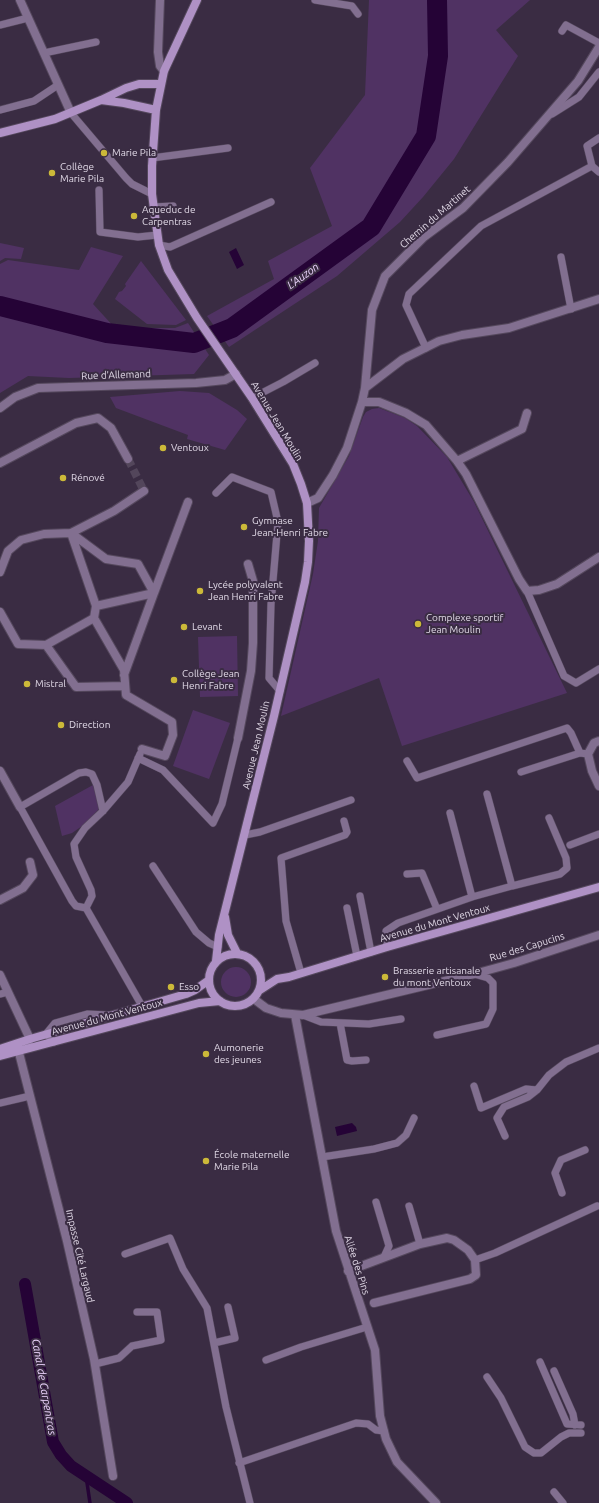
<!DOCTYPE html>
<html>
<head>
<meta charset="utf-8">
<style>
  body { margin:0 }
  canvas { display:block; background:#3a2c43 }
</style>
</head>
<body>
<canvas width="599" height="1503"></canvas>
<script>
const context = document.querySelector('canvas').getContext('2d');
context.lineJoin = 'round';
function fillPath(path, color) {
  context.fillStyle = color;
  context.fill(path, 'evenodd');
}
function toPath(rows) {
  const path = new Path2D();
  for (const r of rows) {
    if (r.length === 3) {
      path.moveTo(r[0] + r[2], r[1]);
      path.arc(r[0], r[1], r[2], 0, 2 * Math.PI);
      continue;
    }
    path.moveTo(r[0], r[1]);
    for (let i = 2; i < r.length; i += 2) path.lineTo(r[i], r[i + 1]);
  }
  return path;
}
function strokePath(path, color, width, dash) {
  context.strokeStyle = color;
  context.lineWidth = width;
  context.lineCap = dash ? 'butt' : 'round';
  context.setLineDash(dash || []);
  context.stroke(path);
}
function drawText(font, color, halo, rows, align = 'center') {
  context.font = font + ' Ubuntu,sans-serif';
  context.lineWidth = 4;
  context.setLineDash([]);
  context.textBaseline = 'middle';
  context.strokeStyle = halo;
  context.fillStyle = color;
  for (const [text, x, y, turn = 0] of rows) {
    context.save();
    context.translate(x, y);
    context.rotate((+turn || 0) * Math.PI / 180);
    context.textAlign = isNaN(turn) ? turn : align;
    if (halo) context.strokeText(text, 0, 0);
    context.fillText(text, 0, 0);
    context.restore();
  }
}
fillPath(toPath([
  [369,0,530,0,496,30,518,56,454,159,423,197,400,222,337,276,229,347,207,316,274,279,268,261,332,226,310,168,365,95],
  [0,243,24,248,21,259,5,258,0,261],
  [91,247,123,256,93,304,115,328,175,328,188,323,209,355,194,374,69,378,28,376,0,393,0,264,8,260,79,270],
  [141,261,186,320,176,325,147,324,115,299,119,292,122,291,126,286,125,284],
  [180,391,209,393,237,410,247,419,225,450,187,439,188,435,116,408,110,397],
  [379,408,405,418,417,426,447,457,474,502,567,693,402,746,379,678,281,716,313,574,318,541,319,508,349,456,363,417,366,412,372,409],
  [237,636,238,696,200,697,198,637],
  [193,710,230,723,209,779,173,766],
  [93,785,100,808,85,824,72,833,62,836,55,806],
  [236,982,15]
]), '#503263');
fillPath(toPath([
  [236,248,244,265,237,269,229,252],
  [352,1123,356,1127,357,1131,337,1136,335,1127]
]), '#250336');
strokePath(toPath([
  [86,1476,90,1503]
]), '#250336', 3.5);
strokePath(toPath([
  [25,1284,53,1442,61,1455,71,1466,127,1503]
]), '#250336', 12);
strokePath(toPath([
  [0,306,107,333,194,343,232,328,371,227,426,136,438,56,437,0]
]), '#250336', 20);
strokePath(toPath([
  [128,459,144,491]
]), '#53465b', 8, [8, 4]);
const lane = toPath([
  [315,0,352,6,358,14],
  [0,25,28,18],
  [562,31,566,25,599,43],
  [44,53,96,42],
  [0,110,34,101,58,85],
  [71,113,126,178,132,184,152,194],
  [552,114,579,97,599,72],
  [599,138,587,146,592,166,599,172],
  [152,158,228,148],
  [99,190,100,232,138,237,157,235],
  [153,207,173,206],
  [159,245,170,247,271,202],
  [561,257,571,309],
  [426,348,406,305,409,294,481,226,592,166],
  [252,398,283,382,315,363],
  [216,493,232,477,271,492,278,522,271,604,269,678,280,691],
  [527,591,564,676,576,683,599,669],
  [138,758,163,770,213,823,222,804,238,738],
  [407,761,417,778,567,728,571,733,580,753,588,754],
  [521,772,580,753],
  [103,811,97,785,92,774,86,772,79,773,20,807,72,901,76,906,86,908,142,1006],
  [450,813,472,897],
  [245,835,260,832,351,800],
  [570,845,599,834],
  [153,866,196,932,209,943,218,947],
  [407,874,422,873,437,909],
  [512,886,560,874,567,868,566,858,549,818],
  [360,896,371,952],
  [86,908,92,896,91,890,76,857,74,844,85,828,103,811,128,782,140,754],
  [347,908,357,956],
  [387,947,386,931,398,923,472,897,512,886,487,794],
  [301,973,286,921,281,858,345,835,347,832,344,821],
  [0,994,8,992],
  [303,1015,321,1022,369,1024,401,1019],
  [340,1023,347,1060,352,1061,366,1060],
  [437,1035,486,1024,493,1009,493,983,488,978,474,974],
  [54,1042,46,1034,55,1023,87,1014,109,1015],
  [474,1086,481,1108,526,1089,537,1090,549,1075,566,1062,599,1048],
  [0,1103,30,1096],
  [505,1136,497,1118,504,1107,528,1097,537,1090],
  [322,1157,374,1149,397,1143,406,1135,414,1118],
  [562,1193,555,1173,561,1160,585,1150],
  [376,1202,389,1246,384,1257],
  [409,1206,420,1244],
  [125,1254,170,1238,183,1269,207,1308,226,1407,250,1503],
  [475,1260,495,1253,597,1206],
  [214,1343,235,1338,228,1307],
  [266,1360,301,1347,367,1327],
  [540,1362,567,1424,581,1425],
  [95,1364,119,1358,132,1346,161,1340,157,1312,137,1312],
  [554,1371,573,1414,575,1425],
  [487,1377,501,1398,525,1447,534,1453,541,1453,561,1437,569,1433,581,1433],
  [239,1463,356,1423,368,1424,376,1430,384,1431],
  [554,1492,563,1503]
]);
const street = toPath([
  [20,0,71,113],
  [160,0,158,52,160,66,164,71],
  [365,388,372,310,385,276,424,237,463,208,508,162,578,81,599,47],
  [362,402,379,402,406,413,426,425,457,461,466,474,519,579,527,591,539,590,557,584,599,557],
  [0,408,15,397,38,388,196,383,225,380,236,374],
  [457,461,522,429,527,413],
  [0,463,76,423,98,418,111,428,128,459],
  [307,503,318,498,333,475,347,448,362,402,365,388,403,359,439,341,462,335,509,328,599,299],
  [71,533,106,559,138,564,154,593,124,675],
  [71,533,96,606,94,618],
  [0,572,8,551,21,540,44,534,71,533,114,511,144,491],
  [96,606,154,593,188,502],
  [0,612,18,644,46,645,94,618,124,670,126,695,172,722,173,735,165,756,142,749],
  [46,645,76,687,125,686],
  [238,738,251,671,253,643,253,581,248,564],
  [599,741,594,743,588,754,592,771,599,786],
  [0,771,20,807],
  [0,900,23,888,33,875,30,862],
  [0,975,30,1039,27,1045],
  [254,999,266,1008,281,1013,303,1015,474,974,514,963,599,935],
  [295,1015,336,1231,375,1350,380,1416,386,1439,397,1462,436,1503],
  [17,1045,67,1241,94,1359,113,1476],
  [348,1271,420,1244,447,1238,454,1240,468,1250,475,1260,476,1275,470,1279,374,1303]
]);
const secondary = toPath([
  [197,0,164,71,156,110,152,166,152,194,159,245,168,270,197,318,252,398,293,464,301,484,307,503,309,541,308,562,305,582,274,716,219,935,216,961],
  [101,100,124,103,156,110],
  [0,133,55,119,101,100,126,88,139,84,161,84],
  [225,917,228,935,237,953],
  [235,980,26],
  [260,990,277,979,289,977,387,947,599,887],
  [0,1049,30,1039,186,994,195,990,209,980],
  [0,1056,199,1003,220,1001]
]);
strokePath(lane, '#55485d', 8);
strokePath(street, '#55485d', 10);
strokePath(secondary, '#55485d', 10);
strokePath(lane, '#826f90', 7);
strokePath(street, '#826f90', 8);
strokePath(secondary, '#af91c5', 8);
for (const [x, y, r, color] of [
  [104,153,4,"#ccb939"],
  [52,173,4,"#ccb939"],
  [134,216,4,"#ccb939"],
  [163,448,4,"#ccb939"],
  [63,478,4,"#ccb939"],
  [244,527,4,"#ccb939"],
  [200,591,4,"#ccb939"],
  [418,624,4,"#ccb939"],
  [184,627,4,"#ccb939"],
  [174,680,4,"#ccb939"],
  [27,684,4,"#ccb939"],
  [61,725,4,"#ccb939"],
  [385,977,4,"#ccb939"],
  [171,987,4,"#ccb939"],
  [206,1054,4,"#ccb939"],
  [206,1161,4,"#ccb939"]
]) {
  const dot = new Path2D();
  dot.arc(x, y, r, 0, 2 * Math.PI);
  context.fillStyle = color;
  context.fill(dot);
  strokePath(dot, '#3a2c43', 1.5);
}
drawText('10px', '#e0d8e6', '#3a2c43', [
  ["Marie Pila",112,153],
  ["Collège",60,167],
  ["Marie Pila",60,179],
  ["Aqueduc de",142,210],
  ["Carpentras",142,222],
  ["Ventoux",171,448],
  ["Rénové",71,478],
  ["Gymnase",252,521],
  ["Jean-Henri Fabre",252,533],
  ["Lycée polyvalent",208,585],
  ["Jean Henri Fabre",208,597],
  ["Complexe sportif",426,618],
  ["Jean Moulin",426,630],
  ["Levant",192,627],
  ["Collège Jean",182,674],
  ["Henri Fabre",182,686],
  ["Mistral",35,684],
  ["Direction",69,725],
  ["Brasserie artisanale",393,971],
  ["du mont Ventoux",393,983],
  ["Esso",179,987],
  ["Aumonerie",214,1048],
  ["des jeunes",214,1060],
  ["École maternelle",214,1155],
  ["Marie Pila",214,1167]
], 'left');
drawText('10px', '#e0d8e6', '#3a2c43', [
  ["Chemin du Martinet",435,217,-41],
  ["Rue d'Allemand",116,375,-2],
  ["Avenue Jean Moulin",277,421,59],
  ["Avenue Jean Moulin",256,745,-77],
  ["Avenue du Mont Ventoux",435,923,-16],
  ["Rue des Capucins",527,947,-17],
  ["Avenue du Mont Ventoux",107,1017,-15],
  ["Impasse Cité Largaud",80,1256,77],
  ["Allée des Pins",357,1265,72]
]);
drawText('italic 11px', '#edd5fe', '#3a2c43', [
  ["L'Auzon",303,276,-36],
  ["Canal de Carpentras",44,1387,80]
]);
</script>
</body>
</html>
